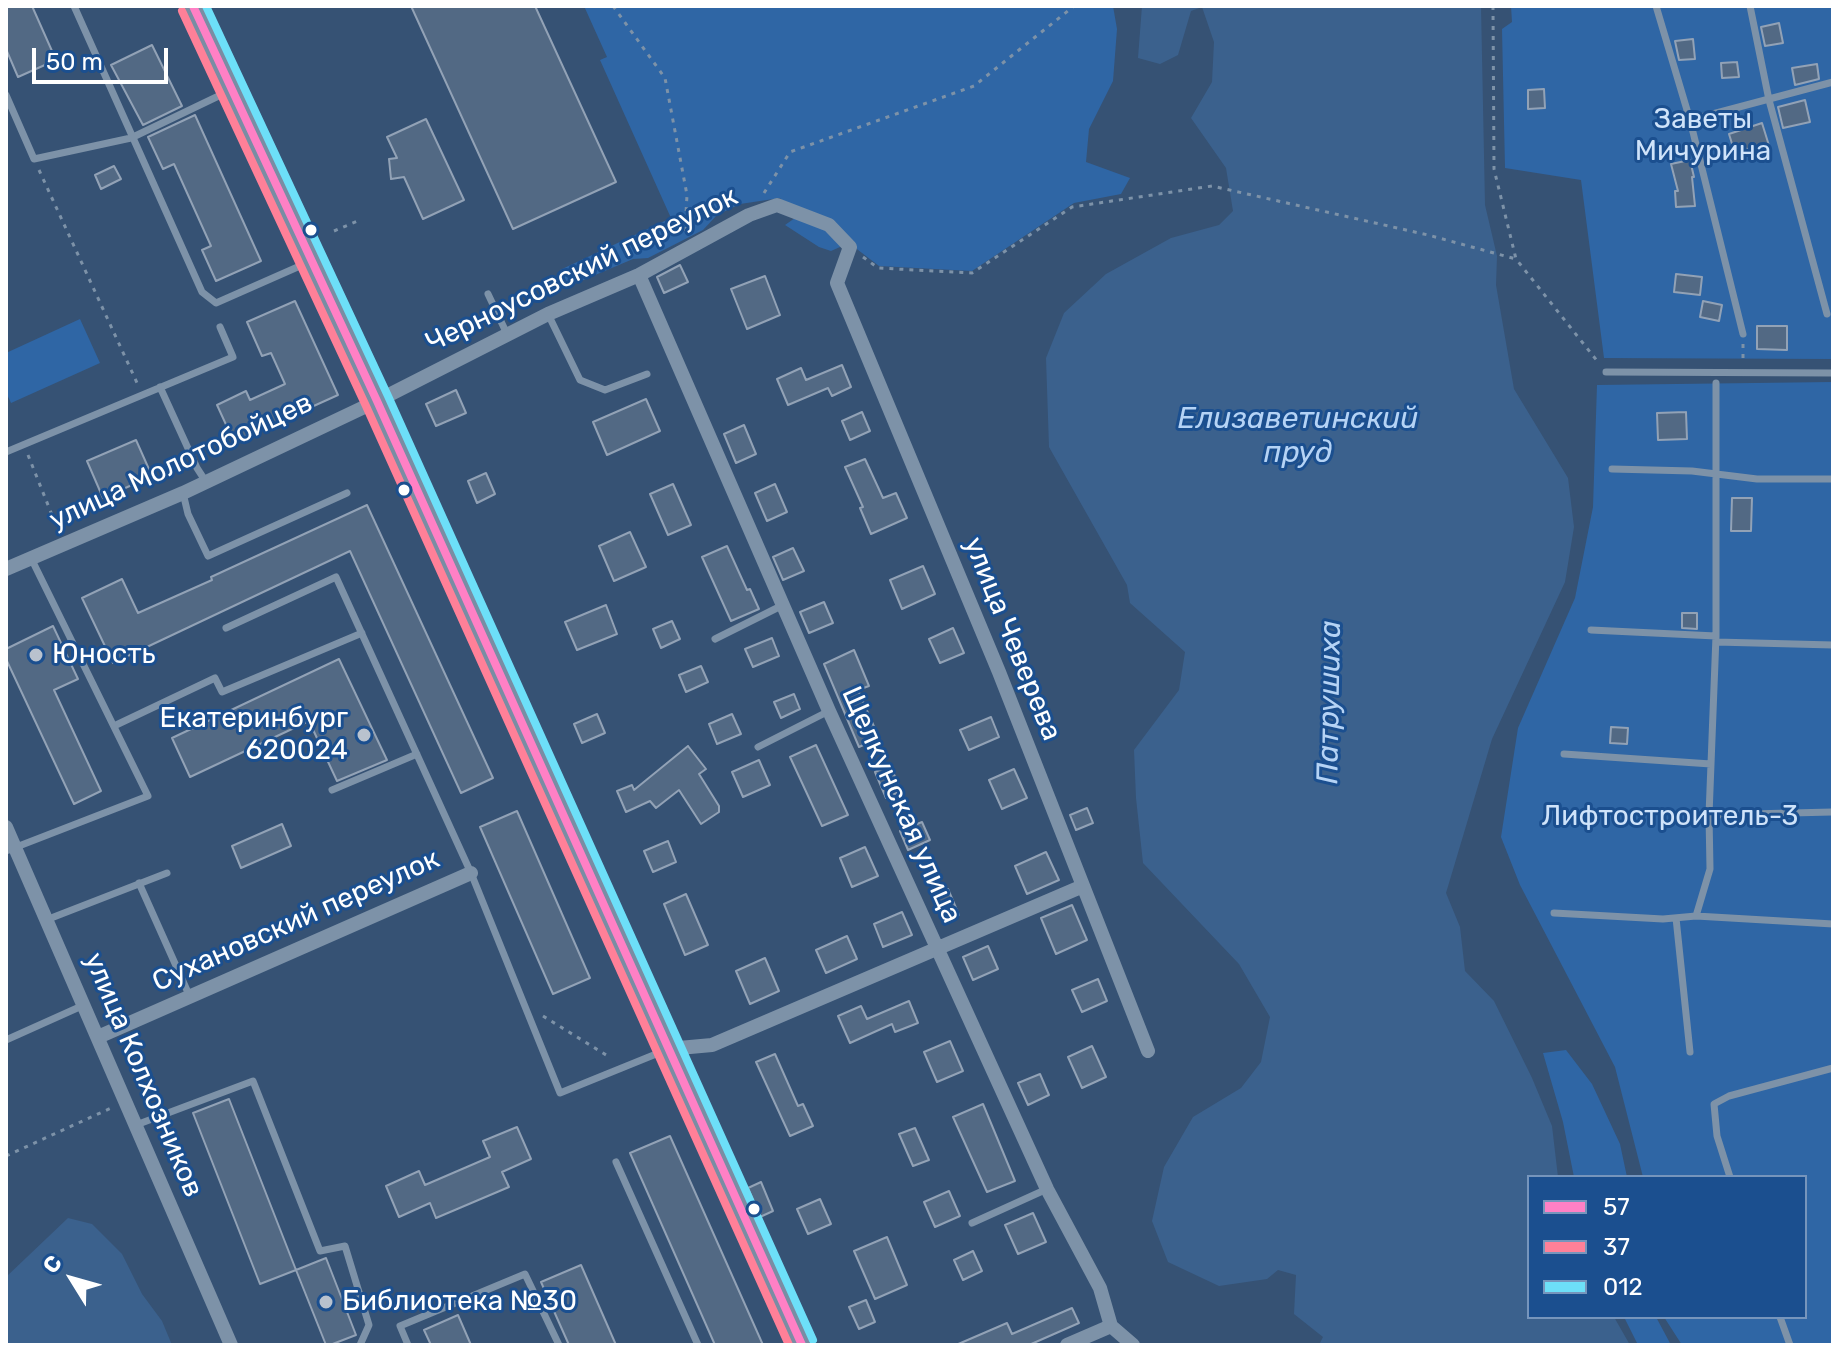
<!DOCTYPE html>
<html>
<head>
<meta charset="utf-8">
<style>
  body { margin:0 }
  #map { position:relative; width:1839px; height:1351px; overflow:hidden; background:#365274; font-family:Rubik,sans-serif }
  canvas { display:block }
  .frame { position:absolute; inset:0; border:8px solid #fff; pointer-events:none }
  .legend { position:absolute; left:1527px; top:1175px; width:280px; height:144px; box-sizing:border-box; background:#1b4f8f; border:2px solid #7695bc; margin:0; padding:10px 14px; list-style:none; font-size:24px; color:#fff }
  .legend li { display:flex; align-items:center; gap:16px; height:40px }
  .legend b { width:40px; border:2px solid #7695bc }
  .north { position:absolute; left:32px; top:1239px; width:80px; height:80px; -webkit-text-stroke:6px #1b4f8f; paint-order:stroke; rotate:307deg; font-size:22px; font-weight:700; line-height:32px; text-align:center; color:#fff }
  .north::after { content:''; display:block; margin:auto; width:28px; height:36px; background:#fff; clip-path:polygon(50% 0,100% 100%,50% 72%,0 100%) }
  .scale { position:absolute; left:32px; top:48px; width:136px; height:36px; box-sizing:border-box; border:4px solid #fff; border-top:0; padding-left:10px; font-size:24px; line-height:28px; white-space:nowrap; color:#fff; -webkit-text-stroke:6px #1b4f8f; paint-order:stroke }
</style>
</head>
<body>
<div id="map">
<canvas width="1839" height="1351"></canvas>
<div class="frame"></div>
<ul class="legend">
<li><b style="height:10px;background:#ff80c5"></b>57</li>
<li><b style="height:10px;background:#ff8098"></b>37</li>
<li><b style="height:10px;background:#6ddff8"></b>012</li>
</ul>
<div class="north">С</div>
<div class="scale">50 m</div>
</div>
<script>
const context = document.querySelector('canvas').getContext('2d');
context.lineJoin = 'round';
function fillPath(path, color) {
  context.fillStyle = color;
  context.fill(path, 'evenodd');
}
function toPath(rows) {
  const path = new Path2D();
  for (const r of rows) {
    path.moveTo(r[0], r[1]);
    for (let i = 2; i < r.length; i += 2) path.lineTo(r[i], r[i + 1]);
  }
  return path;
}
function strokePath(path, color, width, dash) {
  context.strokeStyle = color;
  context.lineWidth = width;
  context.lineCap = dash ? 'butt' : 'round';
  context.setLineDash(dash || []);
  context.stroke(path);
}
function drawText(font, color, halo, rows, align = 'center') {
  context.font = font + ' Rubik,sans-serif';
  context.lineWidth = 6;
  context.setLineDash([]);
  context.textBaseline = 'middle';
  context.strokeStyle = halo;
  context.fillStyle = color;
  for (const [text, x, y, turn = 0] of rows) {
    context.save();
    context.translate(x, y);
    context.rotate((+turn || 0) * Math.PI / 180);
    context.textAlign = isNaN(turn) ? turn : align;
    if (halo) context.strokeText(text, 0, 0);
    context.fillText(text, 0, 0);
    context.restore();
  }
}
fillPath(toPath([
  [584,6,1113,6,1117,29,1113,81,1089,129,1086,162,1130,178,1121,194,1074,203,972,271,879,266,849,243,831,251,819,247,785,225,795,218,780,198,740,204,717,215,703,230,648,258,633,259,567,287,560,270,671,218,600,60,607,57],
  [1511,6,1833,6,1833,359,1604,358,1581,180,1505,168,1502,29,1512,22],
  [80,319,100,363,11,403,6,392,6,353],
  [1833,382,1833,1345,1682,1345,1664,1317,1805,1317,1805,1177,1643,1177,1615,1067,1520,885,1501,837,1518,728,1575,598,1593,507,1597,385],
  [1566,1050,1592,1084,1620,1144,1627,1177,1574,1177,1563,1122,1543,1053],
  [1624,1317,1656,1317,1671,1345,1638,1345]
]), '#2f66a5');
fillPath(toPath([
  [1142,6,1481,6,1485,205,1497,256,1496,285,1514,389,1568,478,1574,527,1565,582,1492,739,1446,893,1460,927,1465,971,1494,1001,1532,1078,1552,1126,1558,1177,1529,1177,1529,1317,1614,1317,1630,1345,1319,1345,1323,1337,1294,1314,1296,1275,1278,1270,1267,1279,1219,1286,1168,1262,1152,1221,1164,1167,1193,1117,1241,1088,1261,1062,1270,1017,1239,964,1143,863,1136,798,1134,750,1179,690,1185,652,1130,603,1127,585,1049,447,1046,358,1064,313,1106,274,1171,238,1219,225,1233,211,1226,168,1191,118,1212,82,1214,42,1202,7,1191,11,1178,55,1160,64,1138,58],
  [68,1218,92,1224,122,1254,142,1294,162,1321,172,1345,6,1345,6,1277]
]), '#3b618d');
const building = toPath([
  [6,6,32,6,56,60,18,77,6,49,6,6],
  [411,6,535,6,616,182,513,229,411,6],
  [1779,23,1783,43,1765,46,1761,27,1779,23],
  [1693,39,1695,59,1679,60,1675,41,1693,39],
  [152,45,182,106,143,125,111,65,152,45],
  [1737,62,1739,77,1722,78,1721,63,1737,62],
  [1817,64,1819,79,1795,85,1792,68,1817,64],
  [1544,89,1545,108,1528,109,1528,90,1544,89],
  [1805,100,1810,122,1783,128,1778,107,1805,100],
  [195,115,261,261,216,281,202,250,211,246,174,164,163,169,148,137,195,115],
  [426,119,464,200,423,219,404,177,391,179,389,159,397,158,387,137,426,119],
  [1762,123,1771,152,1733,147,1729,134,1762,123],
  [1690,160,1694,177,1692,177,1695,206,1676,207,1675,191,1678,191,1671,164,1690,160],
  [114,166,121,179,101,189,95,175,114,166],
  [680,265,688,282,664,293,657,277,680,265],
  [1676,274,1702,277,1700,295,1674,292,1676,274],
  [765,276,780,315,747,329,731,289,765,276],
  [295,301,338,395,234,442,217,405,246,391,250,400,285,384,271,353,262,356,247,322,295,301],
  [1703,301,1722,305,1719,321,1700,317,1703,301],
  [1757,326,1787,326,1787,350,1757,349,1757,326],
  [842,365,851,387,832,396,828,388,788,405,777,379,801,368,806,380,842,365],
  [456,390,466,413,436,426,426,404,456,390],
  [646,399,660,431,607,455,593,422,646,399],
  [862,412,870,431,850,440,842,421,862,412],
  [1686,412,1687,439,1658,440,1657,413,1686,412],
  [744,425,756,454,736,463,724,434,744,425],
  [136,440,152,476,103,498,87,461,136,440],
  [865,459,883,498,896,493,907,518,871,534,860,508,863,507,845,467,865,459],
  [486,473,495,494,477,503,468,481,486,473],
  [673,484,691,525,668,535,650,494,673,484],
  [775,484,787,512,767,521,755,493,775,484],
  [1732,498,1752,498,1751,531,1731,531,1732,498],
  [367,505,493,778,461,793,350,551,113,663,82,598,122,579,138,613,212,580,211,577,367,505],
  [630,532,646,567,614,581,599,546,630,532],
  [727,546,747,590,750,589,759,609,731,621,702,557,727,546],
  [793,548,804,571,783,580,773,557,793,548],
  [923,566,935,594,902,609,890,580,923,566],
  [824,602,833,623,809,633,800,612,824,602],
  [606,605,617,634,577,650,565,622,606,605],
  [1682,613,1697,613,1697,629,1682,628,1682,613],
  [672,621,680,639,661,648,653,629,672,621],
  [53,626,78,679,54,690,101,791,74,804,6,659,6,649,53,626],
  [953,628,964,653,940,663,929,639,953,628],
  [772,638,779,656,753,667,745,649,772,638],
  [854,650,869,686,858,690,879,738,859,747,824,664,854,650],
  [339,659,387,760,337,781,309,721,190,777,172,738,339,659],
  [701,666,708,682,686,692,679,675,701,666],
  [794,694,800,709,781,718,774,702,794,694],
  [597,714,605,733,582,743,574,724,597,714],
  [732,714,741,734,717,744,709,724,732,714],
  [991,717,999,737,969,750,960,730,991,717],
  [1611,727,1628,728,1627,744,1610,743,1611,727],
  [816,745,848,815,822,826,790,757,816,745],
  [688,746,706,769,699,774,719,806,719,812,701,824,679,790,656,808,650,801,626,812,617,791,632,785,634,790,688,746],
  [759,760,770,785,743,797,732,772,759,760],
  [890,765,901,791,886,798,875,772,890,765],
  [1014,769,1027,798,1002,809,989,780,1014,769],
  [1087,808,1093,823,1076,830,1070,815,1087,808],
  [517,811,590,978,553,994,480,827,517,811],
  [922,822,930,840,908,850,900,831,922,822],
  [282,824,291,846,241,868,232,846,282,824],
  [668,841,676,862,653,872,644,851,668,841],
  [865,847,878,876,852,887,840,858,865,847],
  [1046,852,1059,880,1027,894,1015,866,1046,852],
  [948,889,959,915,943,922,932,896,948,889],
  [686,894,708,945,685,955,664,904,686,894],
  [1072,905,1087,940,1056,954,1041,918,1072,905],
  [902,912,912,935,883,947,874,924,902,912],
  [847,936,857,959,826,973,816,950,847,936],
  [988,946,998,969,973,980,963,957,988,946],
  [765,958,779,991,750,1004,736,971,765,958],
  [1098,979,1107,1001,1082,1012,1072,990,1098,979],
  [909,1001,918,1023,895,1032,892,1024,850,1043,838,1016,861,1006,867,1019,909,1001],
  [950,1041,963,1071,937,1082,924,1052,950,1041],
  [1092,1046,1106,1077,1082,1088,1068,1057,1092,1046],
  [775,1054,798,1106,803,1104,813,1126,790,1136,756,1062,775,1054],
  [1040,1074,1049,1095,1028,1105,1018,1083,1040,1074],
  [229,1099,296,1270,260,1284,193,1113,229,1099],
  [983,1104,1015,1181,987,1192,953,1117,983,1104],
  [517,1127,531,1159,502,1172,509,1187,436,1218,430,1203,399,1217,386,1186,419,1171,425,1185,490,1157,483,1141,517,1127],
  [915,1128,929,1160,913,1166,899,1134,915,1128],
  [670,1136,763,1345,715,1345,630,1153,670,1136],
  [761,1182,773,1211,760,1217,748,1188,761,1182],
  [949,1191,960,1216,935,1227,924,1202,949,1191],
  [820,1199,831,1224,808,1234,797,1209,820,1199],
  [1033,1213,1046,1242,1018,1254,1005,1225,1033,1213],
  [887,1237,907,1285,875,1299,854,1251,887,1237],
  [973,1251,982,1271,963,1280,954,1260,973,1251],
  [326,1258,356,1335,330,1345,326,1345,296,1270,326,1258],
  [581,1265,616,1345,569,1345,541,1282,581,1265],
  [866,1300,875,1322,859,1329,849,1307,866,1300],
  [1072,1308,1079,1323,1029,1345,956,1345,1007,1323,1012,1334,1072,1308],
  [458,1315,471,1345,431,1345,424,1330,458,1315]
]);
fillPath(building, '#526984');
strokePath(building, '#92a2b6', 2);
strokePath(toPath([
  [613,6,665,78,687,195,685,231],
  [1493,6,1494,169,1516,259,1598,362],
  [39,170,138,385],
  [764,193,790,152,974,86,1074,6],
  [334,231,360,220],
  [863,257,878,268,972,273,1072,207,1212,186,1428,235,1516,259],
  [1743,344,1743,361],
  [28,455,58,530],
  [543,1016,611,1058],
  [6,1156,111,1108]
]), '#7d92a8', 3, [4, 6]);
strokePath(toPath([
  [74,6,202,292,216,303,309,262],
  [1656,6,1690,120,1743,334],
  [1750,6,1769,100,1827,314],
  [6,95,34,159,131,138,229,91],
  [1690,120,1833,82],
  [488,294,507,334],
  [548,314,580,380,605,390,647,374],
  [1606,372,1833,373],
  [160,387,197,468,206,482],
  [6,452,233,357,220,327],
  [1612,469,1692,471,1757,479,1833,479],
  [183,493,188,514,208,556,347,493],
  [226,628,336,577,471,873,560,1093,666,1050],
  [1591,630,1716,636],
  [715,639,783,605],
  [1716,642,1833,645],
  [114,726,215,678,222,692,362,633],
  [758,747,829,711],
  [1564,754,1711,764],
  [332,790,417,754],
  [1709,815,1832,812],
  [6,851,148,796,31,558],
  [139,883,190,997],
  [1554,913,1663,919,1696,916,1833,924],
  [1696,916,1710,869,1709,815,1716,636,1716,383],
  [1676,918,1690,1052],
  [46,920,167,873],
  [6,1040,84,1005],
  [136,1125,253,1081,320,1251,345,1246,369,1325,360,1345],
  [616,1162,698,1345],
  [1730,1177,1717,1136,1714,1104,1729,1096,1833,1068],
  [972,1223,1047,1189],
  [1780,1317,1790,1345],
  [408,1345,400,1326,525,1274,559,1345]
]), '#7d92a8', 7);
strokePath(toPath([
  [639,275,829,711,1047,1189,1100,1288,1111,1326,1133,1345],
  [6,569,183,493,377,401,548,314,639,275,749,215,777,205,829,225,850,247,837,283,999,672,1148,1051],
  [6,827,231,1345],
  [98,1037,471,873],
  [668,1049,712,1045,1083,886],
  [1067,1345,1111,1326]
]), '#7d92a8', 14);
strokePath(toPath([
  [193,6,377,401,802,1345]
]), '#798da4', 22);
strokePath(toPath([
  [193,6,377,401,802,1345]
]), '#ff80c5', 8);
strokePath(toPath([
  [182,11,366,406,789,1345]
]), '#ff8098', 8);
strokePath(toPath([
  [206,6,388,396,813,1340]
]), '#6ddff8', 8);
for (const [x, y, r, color] of [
  [311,230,7,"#fff"],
  [404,490,7,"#fff"],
  [36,655,8,"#b9c2ce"],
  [364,735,8,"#b9c2ce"],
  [754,1209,7,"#fff"],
  [326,1302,8,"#b9c2ce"]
]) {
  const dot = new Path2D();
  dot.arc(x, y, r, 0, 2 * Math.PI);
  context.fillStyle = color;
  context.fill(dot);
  strokePath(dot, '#1b4f8f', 3);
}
drawText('28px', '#cfe3fa', '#1b4f8f', [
  ["Заветы",1703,120],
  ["Мичурина",1703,152],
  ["Лифтостроитель-3",1670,817]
]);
drawText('28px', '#fff', '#1b4f8f', [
  ["Черноусовский переулок",582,270,-26],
  ["улица Молотобойцев",181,462,-25],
  ["улица Чеверева",1012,639,68],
  ["Щелкунская улица",901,805,66],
  ["Сухановский переулок",296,921,-24],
  ["улица Колхозников",143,1075,67]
]);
drawText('28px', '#fff', '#1b4f8f', [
  ["Юность",52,655],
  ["Екатеринбург",348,719,"right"],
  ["620024",348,751,"right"],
  ["Библиотека №30",342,1302]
], 'left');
drawText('italic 30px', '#b5d3f5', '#1b4f8f', [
  ["Елизаветинский",1298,419],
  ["пруд",1298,453],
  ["Патрушиха",1330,702,-89]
]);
</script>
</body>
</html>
